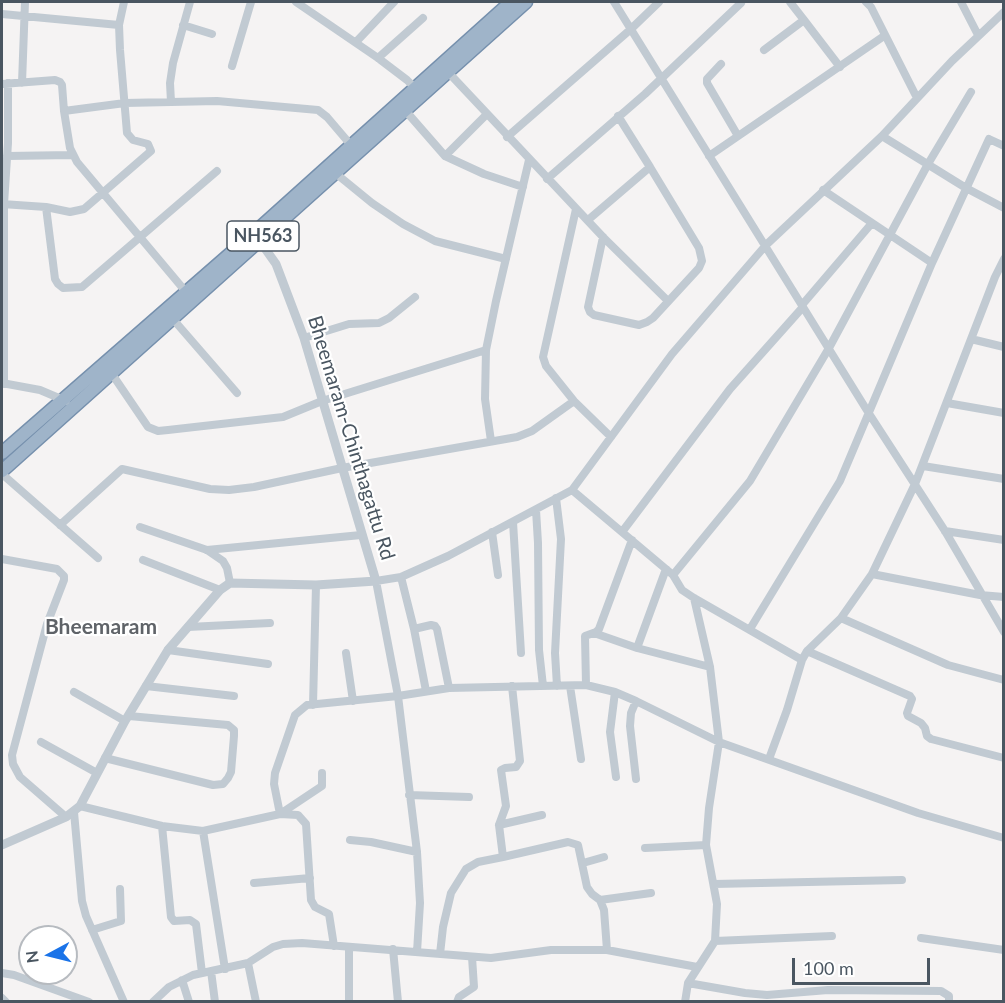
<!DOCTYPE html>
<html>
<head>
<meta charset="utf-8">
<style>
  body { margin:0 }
  #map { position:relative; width:1005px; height:1003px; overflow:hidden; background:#f5f3f3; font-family:Lato,sans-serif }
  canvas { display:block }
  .frame { position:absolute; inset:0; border:3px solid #4a5661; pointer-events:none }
  .north { position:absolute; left:18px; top:925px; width:60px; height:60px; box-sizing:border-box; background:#fff; border:2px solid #b7bbc0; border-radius:50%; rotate:263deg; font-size:16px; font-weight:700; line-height:24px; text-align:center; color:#4a5661 }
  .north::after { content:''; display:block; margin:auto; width:21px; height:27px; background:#1a73e8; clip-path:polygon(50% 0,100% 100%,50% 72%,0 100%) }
  .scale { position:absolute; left:792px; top:958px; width:138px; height:27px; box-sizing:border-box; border:3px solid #4a5661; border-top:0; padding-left:8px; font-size:18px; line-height:21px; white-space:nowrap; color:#4a5661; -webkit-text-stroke:4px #fff; paint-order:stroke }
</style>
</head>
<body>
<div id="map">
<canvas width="1005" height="1003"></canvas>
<div class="frame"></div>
<div class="north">N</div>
<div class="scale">100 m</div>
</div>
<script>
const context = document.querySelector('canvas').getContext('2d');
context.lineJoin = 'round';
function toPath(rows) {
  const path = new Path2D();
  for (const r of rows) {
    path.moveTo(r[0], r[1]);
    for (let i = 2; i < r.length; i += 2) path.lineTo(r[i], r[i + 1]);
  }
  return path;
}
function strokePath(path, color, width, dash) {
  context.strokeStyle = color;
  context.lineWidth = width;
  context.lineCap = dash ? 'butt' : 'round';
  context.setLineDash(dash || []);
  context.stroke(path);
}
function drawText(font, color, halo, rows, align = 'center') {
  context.font = font + ' Lato,sans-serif';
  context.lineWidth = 4.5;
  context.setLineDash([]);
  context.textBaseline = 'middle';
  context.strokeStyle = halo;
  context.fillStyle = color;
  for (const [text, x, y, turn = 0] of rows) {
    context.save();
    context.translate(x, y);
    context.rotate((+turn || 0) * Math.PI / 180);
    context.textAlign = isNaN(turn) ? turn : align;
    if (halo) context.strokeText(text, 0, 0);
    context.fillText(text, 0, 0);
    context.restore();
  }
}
const trunk = toPath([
  [2,453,253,234,511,2],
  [2,471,526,2]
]);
strokePath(trunk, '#7690ad', 15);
strokePath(toPath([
  [296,2,378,58,407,80,418,91],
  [614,2,868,412,945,531,1004,632],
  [866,2,871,7,917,98],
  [961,2,978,35],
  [2,14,119,25],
  [804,20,840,67],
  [183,25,212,34],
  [356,42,394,2],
  [764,50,804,20,790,2],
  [378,58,423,18],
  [721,64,707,79,707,83,738,136],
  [232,66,251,2],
  [447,71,603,237,668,301],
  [22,83,25,2],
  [2,84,55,80,60,82,62,85,64,111,125,103,217,101,318,110,327,117,350,144],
  [171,102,170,83,173,63,190,2],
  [404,109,445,156,487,114],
  [64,111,70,148,77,162,186,292],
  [882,136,966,188,1004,208],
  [507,137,631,29,659,2],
  [7,156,72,155],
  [445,156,484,174,523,187],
  [709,156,884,36],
  [334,172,372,203,403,224,435,241,506,259],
  [547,179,645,94,741,3],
  [823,190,932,263],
  [2,204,46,207,55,279,58,284,63,288,82,287,217,171],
  [46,207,70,212,84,209,151,151,148,144,133,140,127,133,120,50,119,25,124,2],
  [576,209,543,357,546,366,574,401,611,437],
  [588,220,650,167,618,116],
  [603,237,588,307,590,312,594,315,639,325,647,322,653,318,699,268,702,261,699,248,650,167],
  [802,305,872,223],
  [172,318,237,393],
  [304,338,349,324,379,323,389,318,415,297],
  [971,339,1004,347],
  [112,374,148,427,158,431,168,430,283,417,322,401,486,350],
  [2,383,40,390,66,401],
  [4,384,4,204,8,143,8,83],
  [947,403,1004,413],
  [491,441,485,399,486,350,496,301,529,160],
  [923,466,1004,479],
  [2,474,98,558],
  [556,498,561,539,555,653,557,686],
  [536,510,538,543,539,650,543,686],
  [513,522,521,653],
  [60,525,122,469,210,489,229,490,254,487,342,468,517,437,532,431,574,401],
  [140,527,207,550,223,561,227,568,230,583],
  [945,531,1004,540],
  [492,532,498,575],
  [622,532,730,389,803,307],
  [207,550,361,535],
  [2,559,57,569,64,576,64,580,47,624,12,755,13,764,20,777,66,817],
  [143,560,220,590],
  [666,569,637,648,710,667],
  [872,574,980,595,1004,597],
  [673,575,750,481,829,348,928,164,971,92],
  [401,577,414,629,426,691],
  [841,618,948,665,1004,680],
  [188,627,270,623],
  [414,629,431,625,435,626,437,629,449,688],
  [750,629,840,481,932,263,989,139,1004,146],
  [594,633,637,648],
  [168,650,268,664],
  [807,651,910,696,912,699,907,713,908,716,921,723,925,728,927,736,931,739,1004,758],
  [346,653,353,701],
  [802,660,694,598,682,590,673,575,572,490,672,354,766,245,882,136,952,61,1004,12],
  [586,685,585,636,596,632,599,629,632,540],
  [146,686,234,696],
  [570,686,581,759],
  [74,692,125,721],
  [615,692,610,732,616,777],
  [313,705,316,585],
  [41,742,97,773],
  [105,758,213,785,223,784,228,778,231,772,234,736,234,730,228,725,129,716],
  [769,759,787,710,802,660,807,651,841,618,872,574,915,484,995,277,1004,259],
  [636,779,630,726,631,713,636,701],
  [409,795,469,797],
  [80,806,162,826,203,831,280,814,274,784,275,773,295,715,307,705,398,696,449,688,586,685,615,692,636,701,719,742,918,813,1004,838],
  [74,812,82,901,86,916,124,1002],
  [280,814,298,815,306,824,311,900,315,907,329,914,334,946],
  [280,814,322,786,322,773],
  [499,825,506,806,501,770,505,768,516,767,520,761,512,686],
  [162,826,171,917,174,921,190,920,196,924,202,973],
  [203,831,225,969],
  [350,840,371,842,417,852],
  [645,848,706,845],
  [503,857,568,842,578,845,587,887,592,894,600,900,604,910,607,950],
  [583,863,604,857],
  [254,883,310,878],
  [714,884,902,880],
  [600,900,651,893],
  [92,930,121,921,120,889],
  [921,938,1004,950],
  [715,941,832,936],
  [349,947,349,1002],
  [393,949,398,1002],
  [417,952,420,903,417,852,398,696,376,581,401,577,448,556,572,490],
  [440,954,443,927,451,893,466,869,478,862,503,857,499,825,542,815],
  [248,963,256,1002],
  [211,971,215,1002],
  [2,973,14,975,89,1002],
  [182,980,189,1002],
  [688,983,745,993,767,995,828,990,941,991,949,996,949,1002],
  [2,998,6,1002],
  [153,1002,169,987,193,975,248,963,273,947,283,944,302,943,491,958,551,950,607,950,697,967],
  [457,1002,459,997,474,987,472,957],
  [685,1002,688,983,715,941,717,904,706,845,709,808,719,742,710,667,694,598]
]), '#c1cad2', 8);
strokePath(toPath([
  [2,845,66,817,80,806,125,721,168,650,220,590,230,583,316,585,376,581,304,338,276,264,259,240]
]), '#c1cad2', 9);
strokePath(trunk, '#9fb4c9', 12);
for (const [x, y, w] of [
  [263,236,72]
]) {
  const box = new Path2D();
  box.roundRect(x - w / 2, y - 15, w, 30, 4.5);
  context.fillStyle = '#fff';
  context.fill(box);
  strokePath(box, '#4a5661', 1.5);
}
drawText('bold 18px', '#4a5661', null, [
  ["NH563",263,236]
]);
drawText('20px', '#4a5661', '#fff', [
  ["Bheemaram-Chinthagattu Rd",351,438,73]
]);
drawText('bold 21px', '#5f6368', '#fff', [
  ["Bheemaram",101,627]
]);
</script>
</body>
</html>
